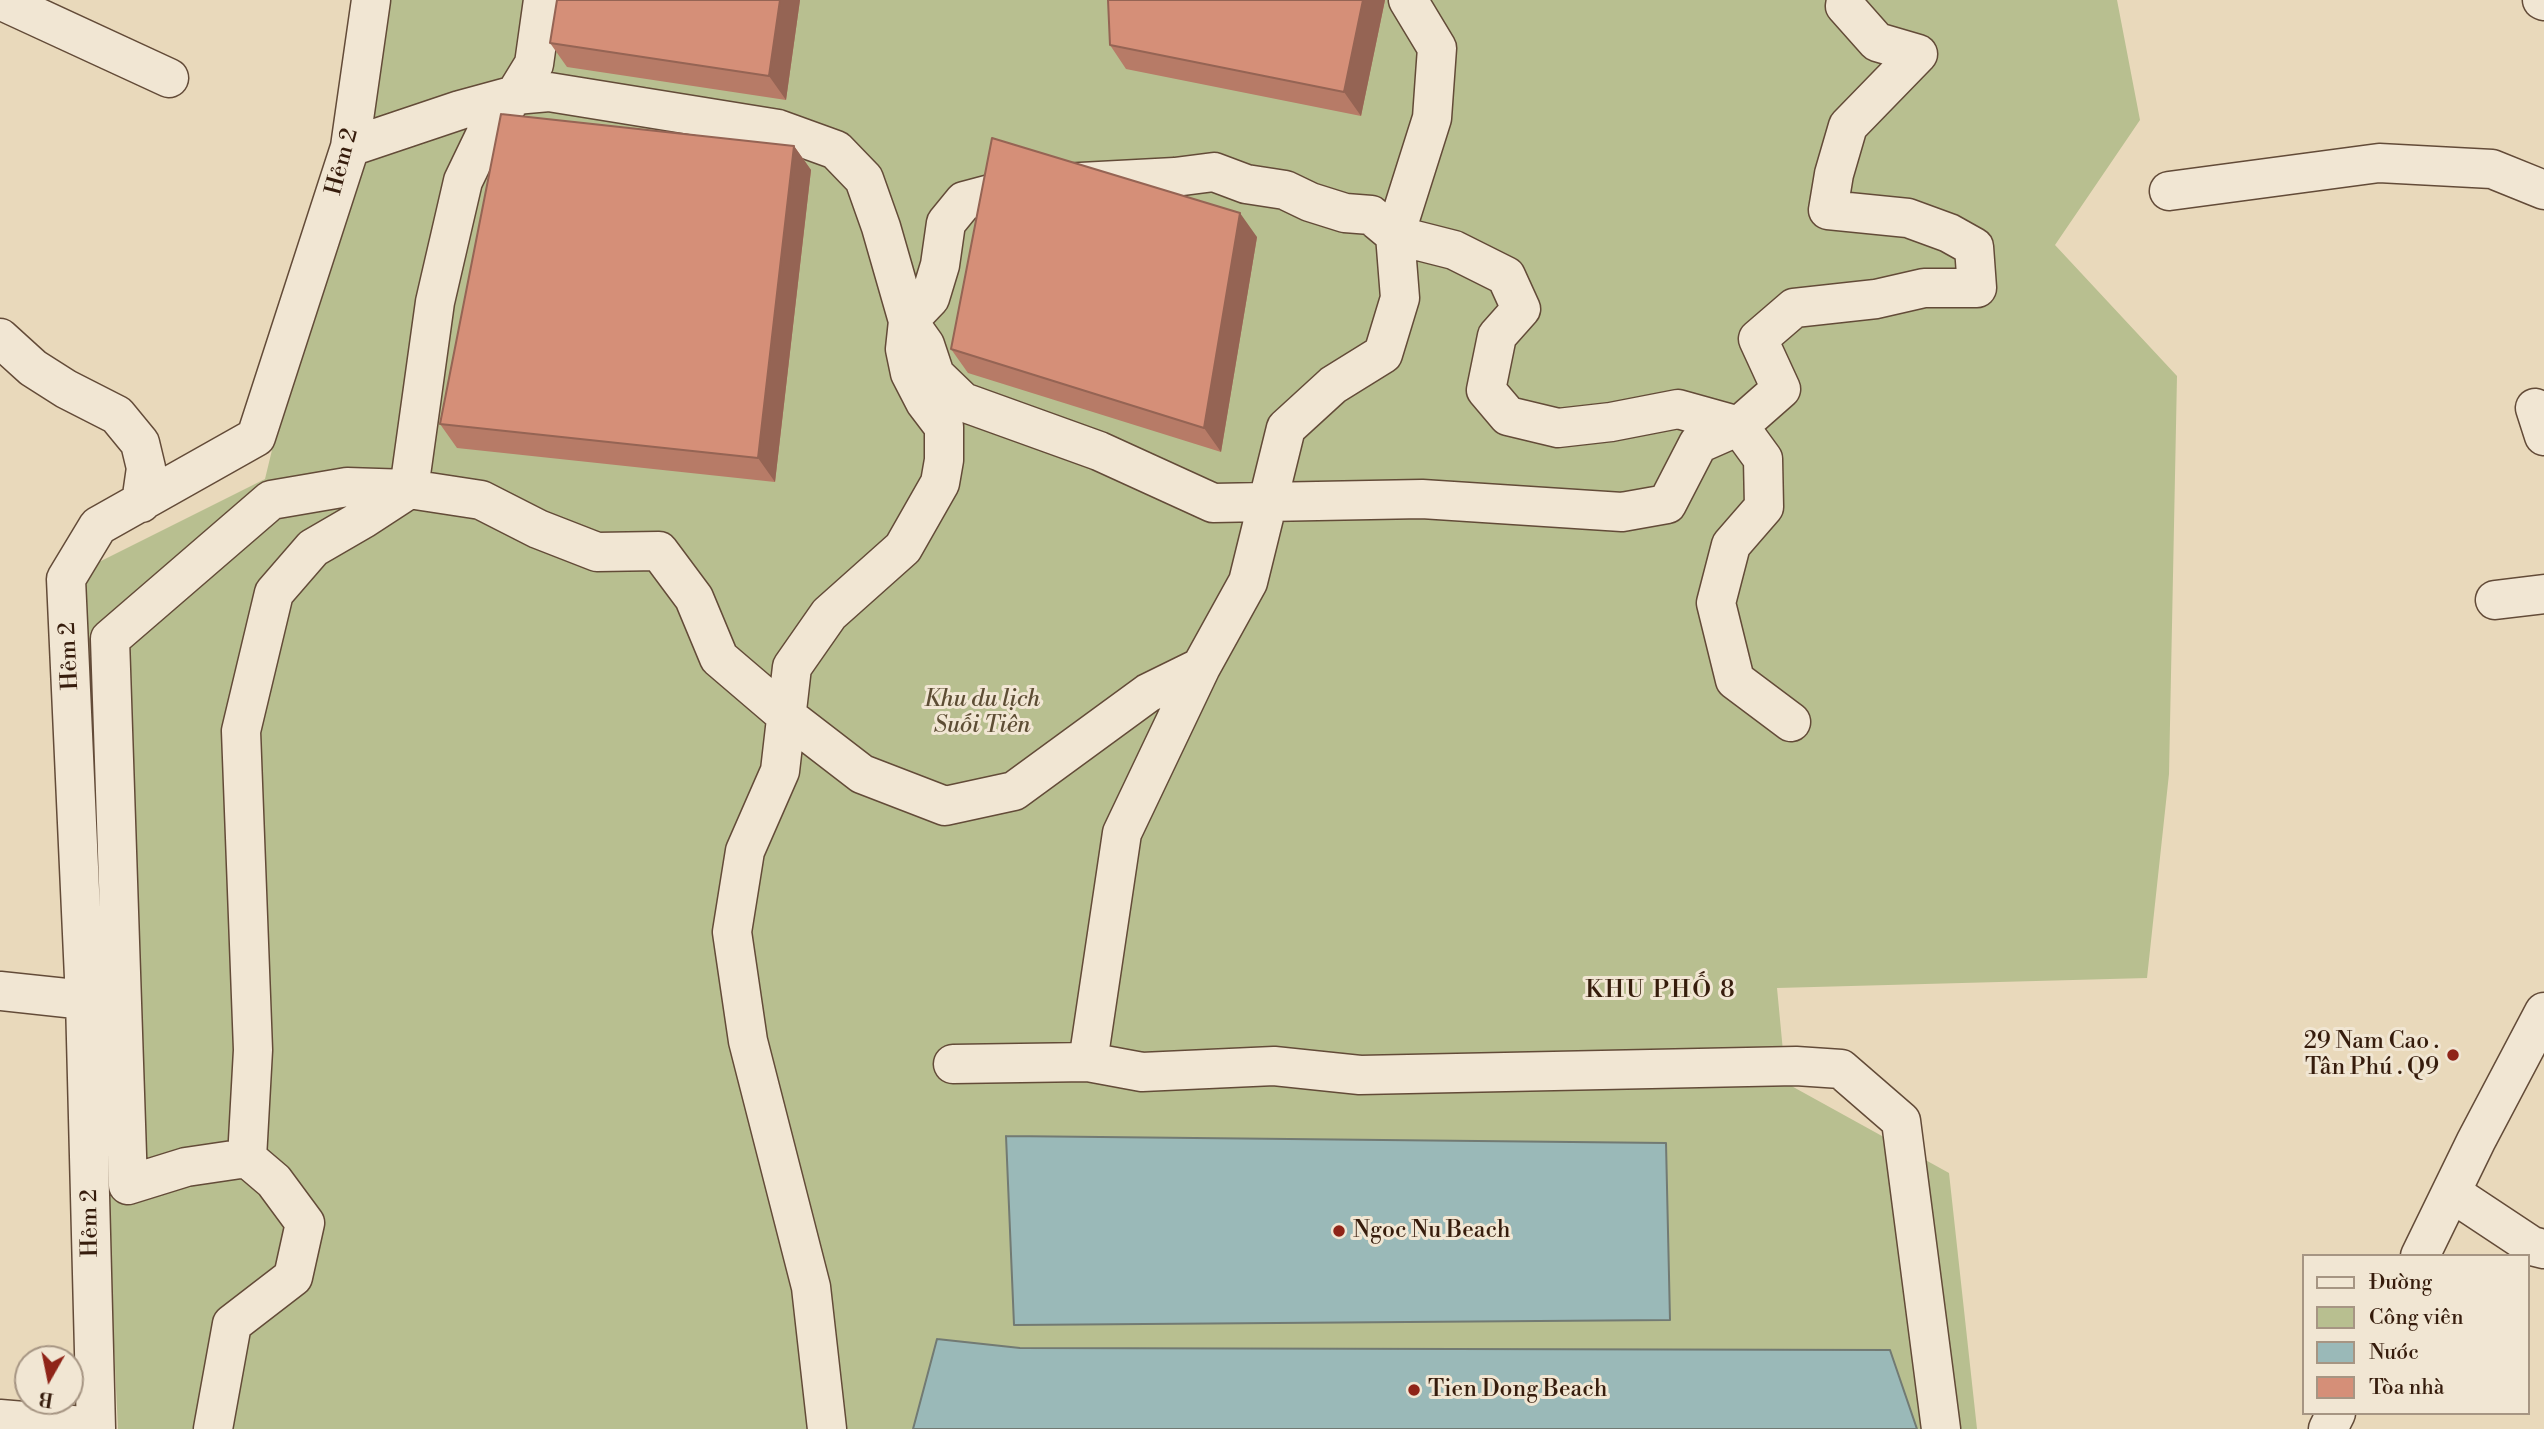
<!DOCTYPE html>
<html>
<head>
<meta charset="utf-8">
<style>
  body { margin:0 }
  #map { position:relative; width:2544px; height:1429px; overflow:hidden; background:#e9d9bb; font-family:"Libre Bodoni",serif }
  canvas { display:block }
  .legend { position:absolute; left:2302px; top:1254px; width:228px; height:161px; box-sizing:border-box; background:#f1e6d3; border:2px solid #a69583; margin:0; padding:9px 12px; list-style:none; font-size:21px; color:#361c0c }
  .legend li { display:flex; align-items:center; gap:14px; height:35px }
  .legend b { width:35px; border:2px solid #a69583 }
  .north { position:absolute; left:14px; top:1345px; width:70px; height:70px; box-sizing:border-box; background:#f1e6d3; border:2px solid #a69583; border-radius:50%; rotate:189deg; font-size:19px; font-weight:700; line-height:28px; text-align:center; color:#361c0c }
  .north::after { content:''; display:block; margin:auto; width:24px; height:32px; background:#8f2418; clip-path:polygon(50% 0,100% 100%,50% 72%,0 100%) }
</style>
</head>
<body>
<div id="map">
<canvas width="2544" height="1429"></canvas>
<ul class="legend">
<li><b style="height:9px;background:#f1e6d3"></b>Đường</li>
<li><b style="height:19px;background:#b8bf90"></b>Công viên</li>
<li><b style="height:19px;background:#9ab9b8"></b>Nước</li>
<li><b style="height:19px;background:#d58f78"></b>Tòa nhà</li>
</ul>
<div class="north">B</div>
</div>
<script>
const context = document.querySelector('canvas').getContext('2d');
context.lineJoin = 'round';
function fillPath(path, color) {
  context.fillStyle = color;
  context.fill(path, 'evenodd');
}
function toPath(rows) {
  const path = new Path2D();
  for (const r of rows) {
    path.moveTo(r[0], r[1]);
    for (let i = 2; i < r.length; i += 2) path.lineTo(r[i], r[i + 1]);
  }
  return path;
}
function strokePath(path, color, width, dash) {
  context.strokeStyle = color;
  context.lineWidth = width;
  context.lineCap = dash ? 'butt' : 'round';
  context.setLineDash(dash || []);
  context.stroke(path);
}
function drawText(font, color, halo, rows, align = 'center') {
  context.font = font + ' "Libre Bodoni",serif';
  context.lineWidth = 6;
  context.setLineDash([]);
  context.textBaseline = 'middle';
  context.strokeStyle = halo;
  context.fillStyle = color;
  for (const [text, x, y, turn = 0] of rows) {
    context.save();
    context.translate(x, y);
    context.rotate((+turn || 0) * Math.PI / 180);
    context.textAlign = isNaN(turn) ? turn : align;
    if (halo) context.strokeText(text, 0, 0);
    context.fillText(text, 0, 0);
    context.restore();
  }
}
fillPath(toPath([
  [389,0,2117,0,2140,120,2055,245,2177,376,2169,774,2147,978,1777,988,1786,1083,1949,1173,1977,1429,118,1429,77,573,265,479,337,180]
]), '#b8bf90');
const water = toPath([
  [1006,1136,1666,1143,1670,1320,1014,1325,1006,1136],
  [937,1339,1020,1348,1890,1350,1917,1429,913,1429,937,1339]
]);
fillPath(water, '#9ab9b8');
strokePath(water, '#727a73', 2);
const minor = toPath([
  [0,0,169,78],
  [2542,0,2544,1],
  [350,147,460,110,515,95,534,64,543,0],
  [2169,191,2379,163,2492,169,2544,190],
  [0,338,33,368,66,389,117,415,140,443,146,468,141,503],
  [2535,408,2544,436],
  [2495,600,2544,594],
  [0,991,85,1000],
  [1088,1062,1122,833,1201,667],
  [953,1064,1088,1062,1142,1072,1274,1066,1360,1075,1796,1066,1841,1069,1901,1121,1941,1429],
  [247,1158,253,1050,241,731,274,593,313,548,363,519,409,489,481,500,538,529,597,552,659,551,694,598,719,658,788,717,862,774,945,806,1014,791,1148,693,1201,667,1248,582,1286,428,1333,385,1383,354,1400,298,1395,235,1432,118,1437,48,1408,0],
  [2452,1193,2532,1246,2544,1249],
  [2420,1256,2476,1141,2544,1012],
  [0,1419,96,1427],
  [96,1429,85,1000,66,579,98,526,256,437,350,147,371,0],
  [213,1429,232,1324,293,1277,305,1223,274,1181,247,1158,186,1167,128,1185,110,639,271,500,347,487,409,489,435,302,463,181,489,127,515,95,549,92,778,129,836,150,864,179,881,227,908,321,925,345,935,375,963,402,1099,451,1213,503,1422,499,1622,512,1667,504,1698,444,1739,426,1781,389,1758,339,1794,308,1876,299,1924,288,1977,288,1974,247,1949,233,1908,218,1828,210,1834,174,1848,126,1918,54,1877,42,1845,6,1846,0],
  [827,1429,811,1287,748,1041,732,932,745,851,780,771,792,667,829,614,903,548,940,483,944,460,944,427,925,402,910,373,905,349,908,321,930,298,940,265,946,223,964,201,1024,185,1175,177,1214,172,1246,184,1285,190,1310,202,1345,213,1371,215,1395,235,1454,250,1506,276,1521,309,1497,336,1486,390,1508,416,1558,428,1611,422,1678,409,1739,426,1763,459,1764,507,1731,545,1716,603,1735,680,1791,722],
  [2328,1429,2336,1413]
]);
strokePath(minor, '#634b38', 41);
strokePath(minor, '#f1e6d3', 38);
fillPath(toPath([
  [557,0,800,0,786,100,567,67,550,43],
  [1385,0,1361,116,1126,69,1110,45],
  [794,146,811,170,775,482,457,448,440,424],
  [1257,237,1221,452,968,373,951,349]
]), '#b77b67');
fillPath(toPath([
  [780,0,800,0,786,100,769,76],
  [1363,0,1385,0,1361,116,1344,92],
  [794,146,811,170,775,482,758,458],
  [1240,213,1257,237,1221,452,1204,428]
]), '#956454');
const building = toPath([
  [557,0,780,0,769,76,550,43,557,0],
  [1108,0,1363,0,1344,92,1110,45,1108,0],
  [501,114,794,146,758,458,440,424,501,114],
  [992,138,1240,213,1204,428,951,349,992,138]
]);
fillPath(building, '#d58f78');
strokePath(building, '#956454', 2);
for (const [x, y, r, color] of [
  [2453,1055,7,"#8f2418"],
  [1339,1231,7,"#8f2418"],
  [1414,1390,7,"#8f2418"]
]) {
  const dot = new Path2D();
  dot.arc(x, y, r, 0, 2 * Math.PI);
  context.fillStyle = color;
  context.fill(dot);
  strokePath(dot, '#f1e6d3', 2.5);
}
drawText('23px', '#361c0c', '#f1e6d3', [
  ["Hẻm 2",343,162,-75],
  ["Hẻm 2",70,656,-93],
  ["Hẻm 2",91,1223,-91]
]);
drawText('italic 23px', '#5d4d34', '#f1e6d3', [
  ["Khu du lịch",982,700],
  ["Suối Tiên",982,726]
]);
drawText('23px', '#361c0c', '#f1e6d3', [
  ["29 Nam Cao .",2439,1042,"right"],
  ["Tân Phú . Q9",2439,1068,"right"],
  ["Ngoc Nu Beach",1353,1231],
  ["Tien Dong Beach",1428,1390]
], 'left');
context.letterSpacing = '2px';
drawText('24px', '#361c0c', '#f1e6d3', [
  ["KHU PHỐ 8",1661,991]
]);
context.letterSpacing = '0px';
</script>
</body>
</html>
